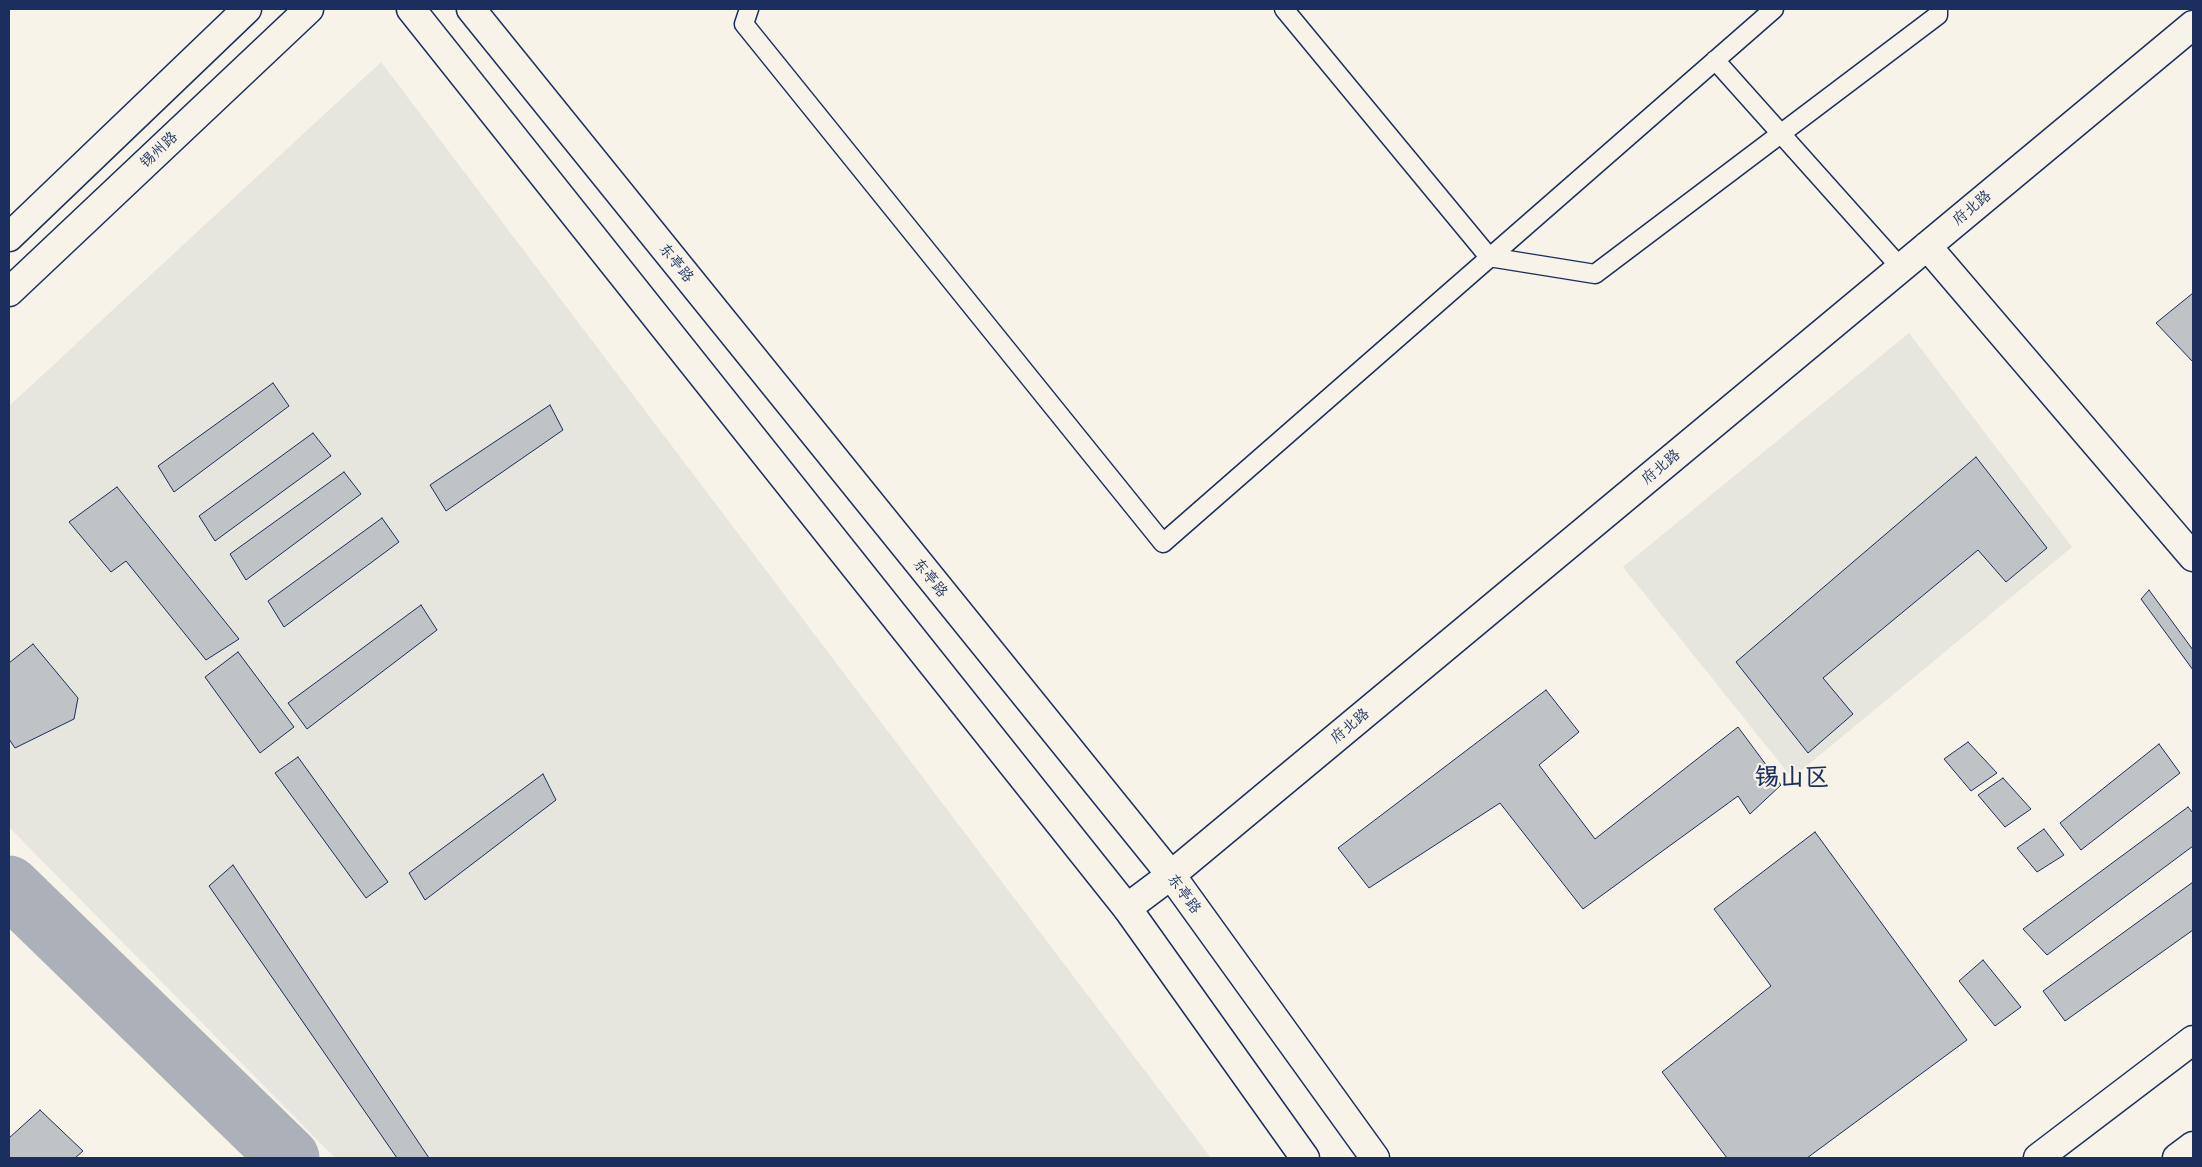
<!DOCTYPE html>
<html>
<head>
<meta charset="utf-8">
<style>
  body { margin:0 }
  #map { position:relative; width:2202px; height:1167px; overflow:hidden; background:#f7f3e8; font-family:"Comic Neue",sans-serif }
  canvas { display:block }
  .frame { position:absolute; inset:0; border:10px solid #1b2f5e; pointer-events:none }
</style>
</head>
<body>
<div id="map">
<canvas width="2202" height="1167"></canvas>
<div class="frame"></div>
</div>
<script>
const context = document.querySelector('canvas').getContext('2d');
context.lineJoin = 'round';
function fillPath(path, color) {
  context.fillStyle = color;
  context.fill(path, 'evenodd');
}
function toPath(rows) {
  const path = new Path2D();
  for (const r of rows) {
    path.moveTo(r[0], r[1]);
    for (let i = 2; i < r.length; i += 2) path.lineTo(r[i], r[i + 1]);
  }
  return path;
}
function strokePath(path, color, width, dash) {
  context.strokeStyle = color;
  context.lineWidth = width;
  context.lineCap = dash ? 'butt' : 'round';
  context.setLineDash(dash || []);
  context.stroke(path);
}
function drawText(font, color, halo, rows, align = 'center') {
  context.font = font + ' "Comic Neue","LXGW WenKai TC",sans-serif';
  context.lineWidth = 4.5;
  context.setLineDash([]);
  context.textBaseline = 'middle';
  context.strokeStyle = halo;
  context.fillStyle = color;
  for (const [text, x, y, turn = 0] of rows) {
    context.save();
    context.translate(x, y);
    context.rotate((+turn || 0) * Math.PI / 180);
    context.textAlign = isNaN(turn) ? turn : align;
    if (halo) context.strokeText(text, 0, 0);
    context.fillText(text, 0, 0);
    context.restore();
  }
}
fillPath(toPath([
  [381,62,1211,1158,335,1158,9,827,9,406],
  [1909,333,2072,547,1792,778,1623,567]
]), '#e6e5de');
strokePath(toPath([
  [9,886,289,1158]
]), '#acb0b9', 61);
const building = toPath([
  [2193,293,2193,362,2156,323,2193,293],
  [273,383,289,406,174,492,158,466,273,383],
  [550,405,563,430,446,511,430,485,550,405],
  [313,433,331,456,215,541,199,516,313,433],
  [1976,457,2047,548,2006,582,1978,550,1823,678,1853,714,1808,753,1736,662,1976,457],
  [344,472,361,494,246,580,230,554,344,472],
  [117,487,239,639,206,660,126,561,111,572,69,522,117,487],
  [382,518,399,542,284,627,268,601,382,518],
  [2149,590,2193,650,2193,670,2141,599,2149,590],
  [421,605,437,630,307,729,288,703,421,605],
  [33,644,78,698,74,719,15,748,9,739,9,663,33,644],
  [238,652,294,727,260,753,205,677,238,652],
  [1546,690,1579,732,1539,765,1595,839,1738,727,1781,785,1750,814,1738,796,1583,909,1500,803,1369,888,1338,848,1546,690],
  [1968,742,1997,773,1971,791,1944,759,1968,742],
  [2159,744,2180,773,2081,850,2060,823,2159,744],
  [298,757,388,882,366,898,275,773,298,757],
  [543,774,556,800,425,900,409,873,543,774],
  [2003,778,2031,809,2005,827,1978,795,2003,778],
  [2188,807,2193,813,2193,846,2047,955,2023,929,2188,807],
  [2044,829,2064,855,2037,872,2017,848,2044,829],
  [1815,832,1967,1040,1807,1158,1727,1158,1662,1072,1771,986,1714,909,1815,832],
  [233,865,429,1158,397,1158,209,886,233,865],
  [2193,882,2193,930,2065,1021,2043,991,2193,882],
  [1983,960,2021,1007,1995,1026,1959,981,1983,960],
  [40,1110,83,1151,75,1158,9,1158,9,1138,40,1110]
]);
fillPath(building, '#c0c3c5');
strokePath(building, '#1b2f5e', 1);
const lane = toPath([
  [749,9,744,24,1163,543,1774,9],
  [1284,9,1489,257,1595,274,1938,15,1938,9],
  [1715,60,1901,268]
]);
const street = toPath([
  [1927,246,2193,557],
  [1127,908,1171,875,2193,25]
]);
const secondary = toPath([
  [411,9,1127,908,1305,1158],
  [471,9,1171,875,1375,1158],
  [9,237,247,9],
  [9,292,309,9],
  [2038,1158,2193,1040],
  [2177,1158,2193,1146]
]);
strokePath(lane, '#1b2f5e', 21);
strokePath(street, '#1b2f5e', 31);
strokePath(secondary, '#1b2f5e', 31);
strokePath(lane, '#f7f3e8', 18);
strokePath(street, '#f7f3e8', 28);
strokePath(secondary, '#f7f3e8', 28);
drawText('15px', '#1b2f5e', '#f7f3e8', [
  ["锡州路",159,150,-43],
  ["府北路",1972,208,-40],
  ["东亭路",676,263,51],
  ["府北路",1661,467,-40],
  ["东亭路",930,578,51],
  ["府北路",1350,726,-40],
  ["东亭路",1184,894,54]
]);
drawText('bold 25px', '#1b2f5e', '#f7f3e8', [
  ["锡山区",1792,778]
]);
</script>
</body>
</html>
